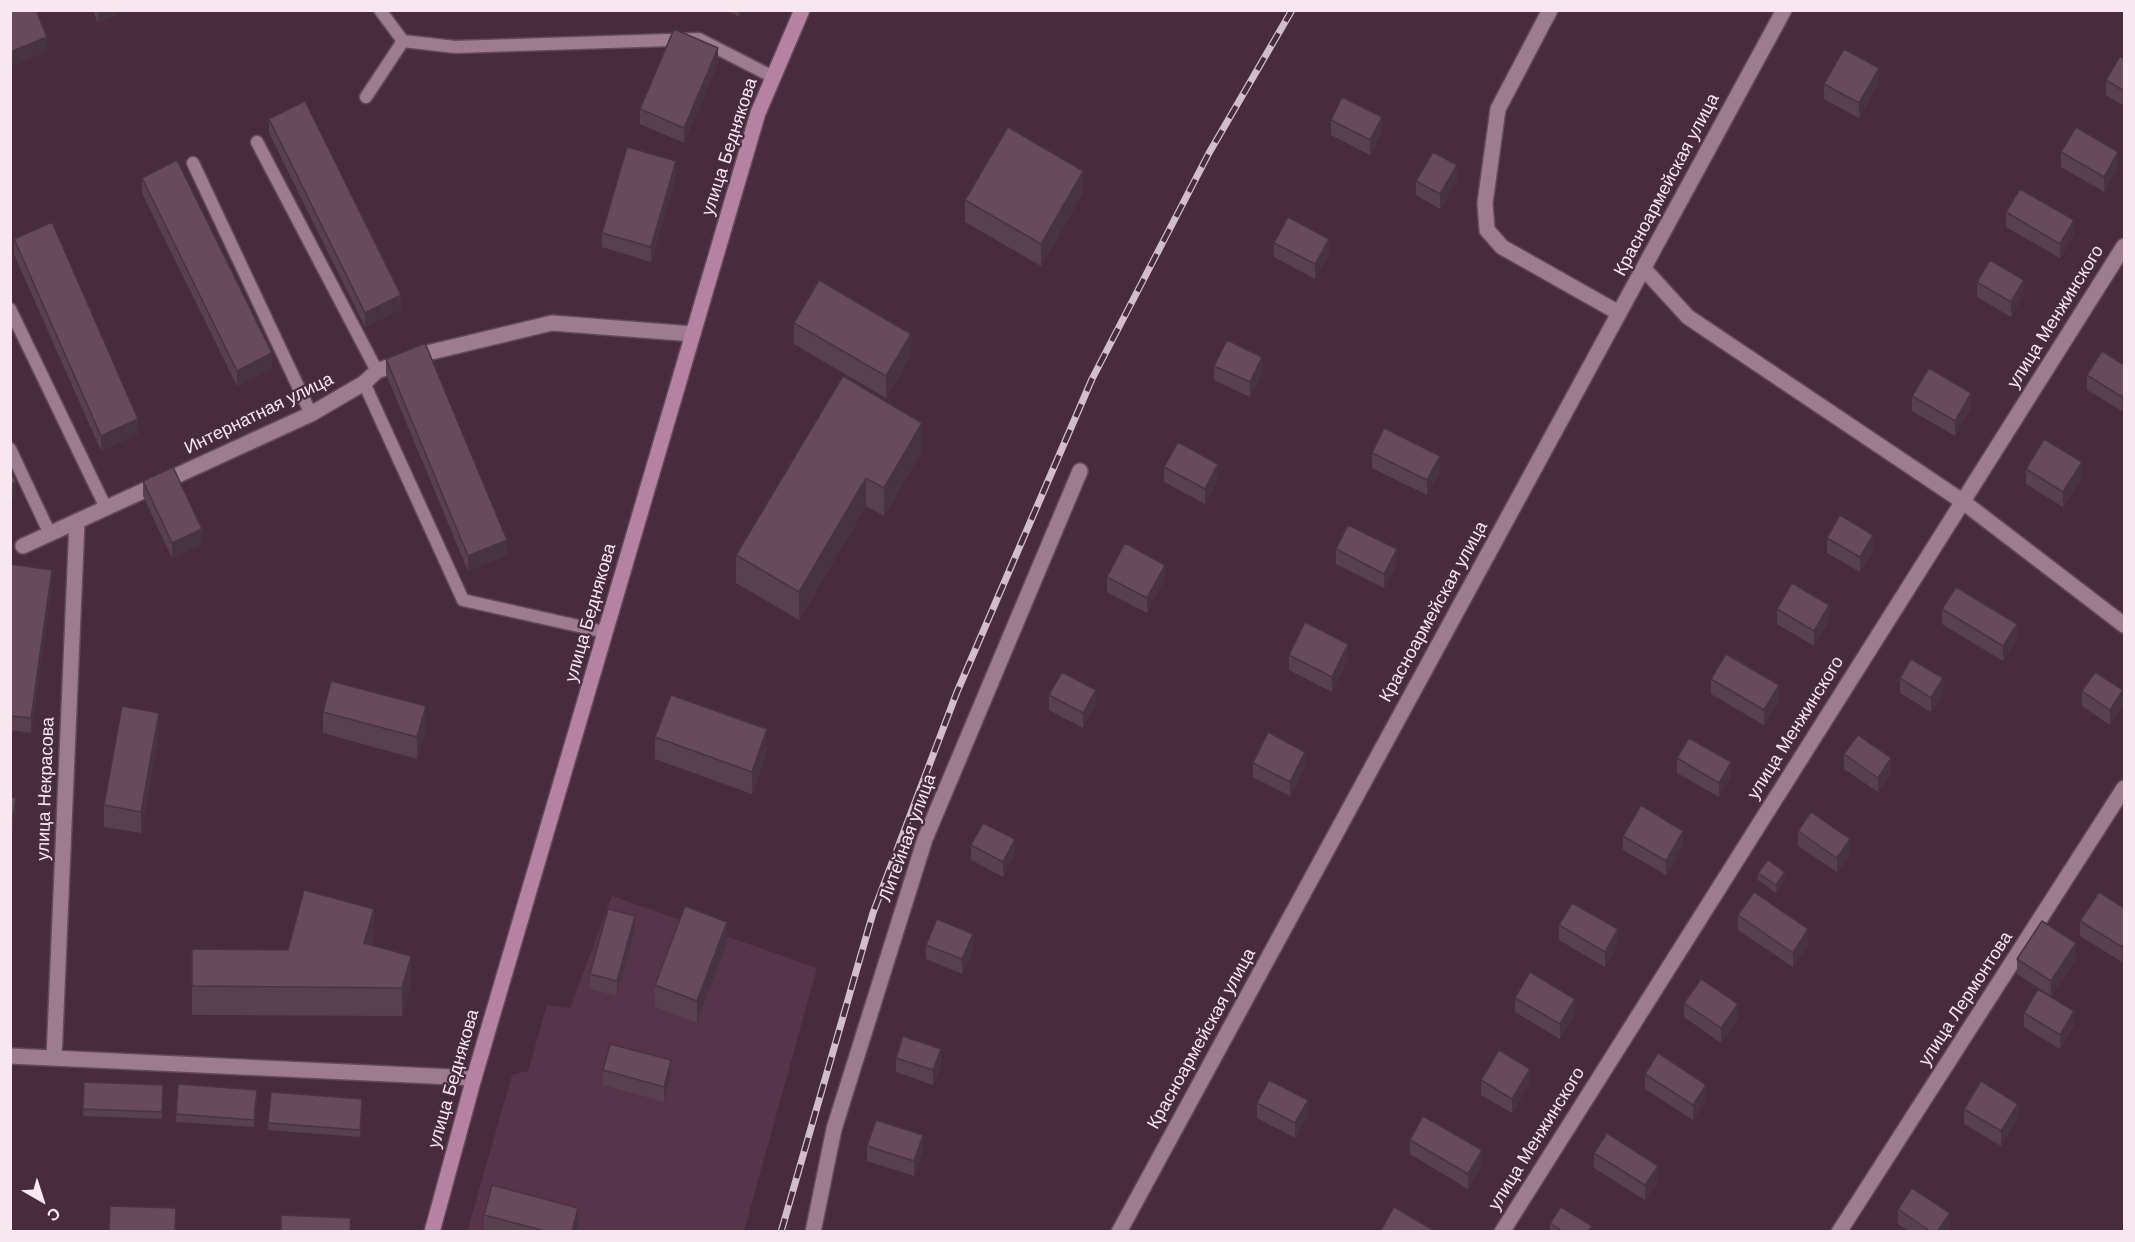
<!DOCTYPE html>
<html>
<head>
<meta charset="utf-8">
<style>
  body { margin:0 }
  #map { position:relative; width:2135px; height:1242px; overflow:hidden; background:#482c3d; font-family:Arial,sans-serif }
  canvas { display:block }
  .frame { position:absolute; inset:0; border:12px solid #f8e6f0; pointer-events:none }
  .north { position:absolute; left:12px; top:1170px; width:60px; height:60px; -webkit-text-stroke:4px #482c3d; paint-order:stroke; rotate:141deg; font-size:16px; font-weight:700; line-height:24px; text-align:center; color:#f8e6f0 }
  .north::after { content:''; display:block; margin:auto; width:21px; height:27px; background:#f8e6f0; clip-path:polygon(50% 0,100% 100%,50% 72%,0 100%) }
</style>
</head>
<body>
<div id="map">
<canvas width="2135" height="1242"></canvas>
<div class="frame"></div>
<div class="north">С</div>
</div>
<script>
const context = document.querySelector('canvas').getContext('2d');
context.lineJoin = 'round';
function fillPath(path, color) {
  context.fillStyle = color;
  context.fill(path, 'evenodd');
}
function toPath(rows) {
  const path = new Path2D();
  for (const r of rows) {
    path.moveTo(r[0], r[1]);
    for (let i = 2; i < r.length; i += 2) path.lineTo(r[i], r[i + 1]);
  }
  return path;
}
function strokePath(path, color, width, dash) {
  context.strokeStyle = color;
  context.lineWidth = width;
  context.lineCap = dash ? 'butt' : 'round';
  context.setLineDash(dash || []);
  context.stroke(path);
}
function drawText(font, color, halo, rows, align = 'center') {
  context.font = font + ' Arial,sans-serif';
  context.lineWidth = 4.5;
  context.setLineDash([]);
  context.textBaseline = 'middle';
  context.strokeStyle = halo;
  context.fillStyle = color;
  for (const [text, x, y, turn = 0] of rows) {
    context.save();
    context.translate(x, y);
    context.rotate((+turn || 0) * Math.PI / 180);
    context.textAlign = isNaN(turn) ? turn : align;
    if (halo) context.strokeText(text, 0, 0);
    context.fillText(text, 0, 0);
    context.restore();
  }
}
fillPath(toPath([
  [612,896,817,968,744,1231,467,1232,512,1075,528,1071,547,1005,570,1008]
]), '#563449');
const lane = toPath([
  [380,10,403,41,455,47,699,39,773,77],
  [366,97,403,41],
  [257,142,377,371],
  [193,163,311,414],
  [10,309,106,508],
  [364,383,463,600,605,632],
  [10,449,50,534]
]);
const street = toPath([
  [1550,10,1498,109,1485,203,1487,230,1502,247,1619,313],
  [1644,269,1688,317,1962,501,2124,625],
  [23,546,311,414,364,383,377,371,423,354,552,323,693,334],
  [10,1056,474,1078],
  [54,1058,77,522],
  [813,1232,834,1129,925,839,1080,471],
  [1119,1232,1784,10],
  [1502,1232,2124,246],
  [1839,1232,2124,788]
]);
const secondary = toPath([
  [432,1232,474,1078,758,113,802,10]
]);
strokePath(lane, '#624b59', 15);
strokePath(street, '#624b59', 18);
strokePath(secondary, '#624b59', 18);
strokePath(lane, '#9d7c8f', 12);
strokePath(street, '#9d7c8f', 15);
strokePath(secondary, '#b583a1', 15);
const rail = toPath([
  [781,1232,873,913,957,692,1092,379,1209,153,1292,10]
]);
strokePath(rail, '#d2beca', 7);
strokePath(rail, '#482c3d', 4.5, [14]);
fillPath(toPath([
  [93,10,125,10,98,23],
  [726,10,743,10,739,17],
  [2124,59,2124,106,2106,95,2106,80],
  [718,63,684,143,640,124,640,109],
  [1879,82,1859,118,1824,99,1824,84],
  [269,119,401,309,365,327,269,133],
  [1331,120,1382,132,1370,155,1331,135],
  [2061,152,2118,166,2104,192,2061,167],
  [676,176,651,262,602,247,602,233],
  [142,178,272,368,237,386,142,193],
  [1457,180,1440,209,1416,195,1416,181],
  [1083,193,1041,266,965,222,965,200],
  [2006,212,2074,235,2060,258,2006,227],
  [14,239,138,434,101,451,14,254],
  [1274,243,1329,254,1315,279,1274,257],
  [1977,282,2024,294,2011,317,1977,297],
  [794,323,911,355,886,398,794,344],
  [386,359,507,555,468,571,386,374],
  [2124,365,2122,411,2087,390,2087,375],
  [1214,366,1262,372,1250,397,1214,380],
  [1912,396,1971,408,1955,436,1912,411],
  [922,423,922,451,884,516,866,506,799,620,736,583,736,555],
  [1372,453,1440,471,1427,495,1372,468],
  [1164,467,1218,479,1205,504,1164,482],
  [2026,469,2082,477,2063,507,2026,484],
  [143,481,202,544,172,558,143,496],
  [1827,538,1873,550,1860,572,1827,553],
  [1336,549,1397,564,1384,588,1336,564],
  [10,564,52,585,31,733,10,730],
  [1107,577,1165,579,1147,613,1107,592],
  [1777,609,1829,620,1814,646,1777,624],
  [1942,609,2017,639,2003,661,1942,624],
  [1289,655,1348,659,1332,692,1289,670],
  [1900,678,1943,693,1931,712,1900,693],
  [1711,679,1779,699,1764,725,1711,694],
  [2082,691,2123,705,2110,725,2082,706],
  [1049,695,1096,704,1083,728,1049,710],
  [323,712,426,728,417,759,323,733],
  [159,734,141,833,104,827,104,805],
  [655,737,767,751,752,794,655,759],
  [1844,754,1891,773,1878,792,1844,769],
  [1677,758,1731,777,1719,797,1677,773],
  [1253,763,1305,766,1290,796,1253,777],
  [1798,831,1850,854,1837,872,1798,846],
  [1623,836,1683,845,1666,875,1623,850],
  [971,845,1015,854,1003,877,971,860],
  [1758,873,1785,879,1776,893,1758,880],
  [2124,908,2122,962,2080,936,2080,921],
  [1738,915,1808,944,1793,967,1738,930],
  [1559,925,1618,944,1605,967,1559,940],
  [635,930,617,996,590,989,590,974],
  [374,938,372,945,411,984,402,1016,192,1015,192,949,288,950],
  [727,944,697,1023,655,1007,655,985],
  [926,945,973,949,962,974,926,959],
  [2076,958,2051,996,2017,974,2017,959],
  [1515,998,1575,1013,1560,1039,1515,1012],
  [1684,1003,1738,1019,1721,1043,1684,1017],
  [2024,1013,2074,1025,2060,1049,2024,1027],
  [896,1058,941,1063,933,1085,896,1072],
  [603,1070,671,1075,664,1102,603,1085],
  [1645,1074,1706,1100,1693,1120,1645,1089],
  [1481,1080,1530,1083,1512,1113,1481,1095],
  [84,1082,163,1085,162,1119,83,1116],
  [257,1098,254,1127,176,1122,176,1114],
  [1257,1103,1308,1114,1295,1138,1257,1118],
  [362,1107,360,1137,268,1130,268,1123],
  [1964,1109,2018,1118,2001,1146,1964,1124],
  [1410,1140,1482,1165,1468,1189,1410,1154],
  [867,1146,923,1150,914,1176,867,1161],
  [1594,1153,1658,1181,1645,1200,1594,1168],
  [1898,1209,1950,1227,1947,1232,1910,1232,1898,1224],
  [484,1215,578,1229,578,1232,484,1232],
  [1550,1223,1592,1232,1550,1232]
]), '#59404e');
fillPath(toPath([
  [98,10,125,10,98,23],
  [739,10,743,10,739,17],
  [47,37,47,52,10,67,10,52],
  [718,48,718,63,684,143,684,128],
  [1879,68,1879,82,1859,118,1859,103],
  [1382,117,1382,132,1370,155,1370,140],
  [2118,152,2118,166,2104,192,2104,177],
  [676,161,676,176,651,262,651,247],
  [1457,165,1457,180,1440,209,1440,194],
  [1083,171,1083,193,1041,266,1041,244],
  [2074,220,2074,235,2060,258,2060,244],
  [1329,239,1329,254,1315,279,1315,264],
  [2024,280,2024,294,2011,317,2011,302],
  [401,295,401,309,365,327,365,313],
  [911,334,911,355,886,398,886,376],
  [272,353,272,368,237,386,237,371],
  [1262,357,1262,372,1250,397,1250,382],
  [1971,393,1971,408,1955,436,1955,421],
  [2124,393,2124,407,2122,411,2122,397],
  [138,419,138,434,101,451,101,436],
  [922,423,922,451,884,516,884,488],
  [1440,456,1440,471,1427,495,1427,480],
  [2082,462,2082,477,2063,507,2063,492],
  [1218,464,1218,479,1205,504,1205,489],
  [866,478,866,506,799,620,799,592],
  [16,482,16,497,10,499,10,485],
  [202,529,202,544,172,558,172,543],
  [1873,535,1873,550,1860,572,1860,557],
  [507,540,507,555,468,571,468,556],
  [1397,549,1397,564,1384,588,1384,574],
  [1165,565,1165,579,1147,613,1147,598],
  [52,570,52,585,31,733,31,718],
  [1829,605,1829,620,1814,646,1814,631],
  [2017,624,2017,639,2003,661,2003,646],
  [1348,644,1348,659,1332,692,1332,677],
  [1943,678,1943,693,1931,712,1931,698],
  [1779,685,1779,699,1764,725,1764,710],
  [1096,690,1096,704,1083,728,1083,713],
  [2123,690,2123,705,2110,725,2110,710],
  [426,706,426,728,417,759,417,737],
  [159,713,159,734,141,833,141,812],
  [767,729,767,751,752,794,752,772],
  [1305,752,1305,766,1290,796,1290,782],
  [1891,758,1891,773,1878,792,1878,778],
  [1731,762,1731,777,1719,797,1719,783],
  [16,798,16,812,10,847,10,832],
  [1683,831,1683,845,1666,875,1666,861],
  [1015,839,1015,854,1003,877,1003,862],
  [1850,839,1850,854,1837,872,1837,858],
  [1785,872,1785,879,1776,893,1776,885],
  [374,909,374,938,364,972,364,943],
  [635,916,635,930,617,996,617,981],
  [727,922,727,944,697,1023,697,1001],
  [1618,929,1618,944,1605,967,1605,952],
  [1808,929,1808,944,1793,967,1793,953],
  [973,934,973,949,962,974,962,959],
  [2076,943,2076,958,2051,996,2051,981],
  [2124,944,2124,958,2122,962,2122,947],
  [411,956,411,984,402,1016,402,988],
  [1575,999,1575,1013,1560,1039,1560,1024],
  [1738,1004,1738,1019,1721,1043,1721,1028],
  [2074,1011,2074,1025,2060,1049,2060,1035],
  [941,1049,941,1063,933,1085,933,1070],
  [671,1060,671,1075,664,1102,664,1087],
  [1530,1069,1530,1083,1512,1113,1512,1099],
  [1706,1085,1706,1100,1693,1120,1693,1105],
  [1308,1100,1308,1114,1295,1138,1295,1123],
  [2018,1104,2018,1118,2001,1146,2001,1131],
  [923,1135,923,1150,914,1176,914,1161],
  [1482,1150,1482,1165,1468,1189,1468,1174],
  [1658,1166,1658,1181,1645,1200,1645,1185],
  [578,1208,578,1232,572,1232],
  [1950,1213,1950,1227,1947,1232,1937,1232]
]), '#483440');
const building = toPath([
  [10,10,36,10,47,37,10,52,10,10],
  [674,29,718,48,684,128,640,109,674,29],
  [1844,49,1879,68,1859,103,1824,84,1844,49],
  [2120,56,2124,59,2124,91,2106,80,2120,56],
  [1342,97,1382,117,1370,140,1331,120,1342,97],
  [305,101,401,295,365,313,269,119,305,101],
  [1008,127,1083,171,1041,244,965,200,1008,127],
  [2076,127,2118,152,2104,177,2061,152,2076,127],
  [627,147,676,161,651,247,602,233,627,147],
  [1433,152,1457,165,1440,194,1416,181,1433,152],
  [177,160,272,353,237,371,142,178,177,160],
  [2020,189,2074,220,2060,244,2006,212,2020,189],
  [1288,217,1329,239,1315,264,1274,243,1288,217],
  [52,222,138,419,101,436,14,239,52,222],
  [1990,260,2024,280,2011,302,1977,282,1990,260],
  [819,280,911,334,886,376,794,323,819,280],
  [1227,340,1262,357,1250,382,1214,366,1227,340],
  [425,343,507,540,468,556,386,359,425,343],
  [2102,351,2124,365,2124,393,2122,397,2087,375,2102,351],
  [1929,368,1971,393,1955,421,1912,396,1929,368],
  [843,376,922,423,884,488,866,478,799,592,736,555,843,376],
  [1384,428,1440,456,1427,480,1372,453,1384,428],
  [2044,439,2082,462,2063,492,2026,469,2044,439],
  [1178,442,1218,464,1205,489,1164,467,1178,442],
  [173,467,202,529,172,543,143,481,173,467],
  [10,469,16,482,10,485,10,469],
  [1840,515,1873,535,1860,557,1827,538,1840,515],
  [1348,525,1397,549,1384,574,1336,549,1348,525],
  [1125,543,1165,565,1147,598,1107,577,1125,543],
  [10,564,52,570,31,718,10,716,10,564],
  [1792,583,1829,605,1814,631,1777,609,1792,583],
  [1956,587,2017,624,2003,646,1942,609,1956,587],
  [1305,622,1348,644,1332,677,1289,655,1305,622],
  [1726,654,1779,685,1764,710,1711,679,1726,654],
  [1911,659,1943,678,1931,698,1900,678,1911,659],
  [1062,672,1096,690,1083,713,1049,695,1062,672],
  [2095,672,2123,690,2110,710,2082,691,2095,672],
  [331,681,426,706,417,737,323,712,331,681],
  [671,695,767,729,752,772,655,737,671,695],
  [122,706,159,713,141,812,104,805,122,706],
  [1268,732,1305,752,1290,782,1253,763,1268,732],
  [1858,735,1891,758,1878,778,1844,754,1858,735],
  [1689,738,1731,762,1719,783,1677,758,1689,738],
  [10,797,16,798,10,832,10,797],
  [1641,805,1683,831,1666,861,1623,836,1641,805],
  [1811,812,1850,839,1837,858,1798,831,1811,812],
  [983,823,1015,839,1003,862,971,845,983,823],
  [1768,860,1785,872,1776,885,1758,873,1768,860],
  [304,890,374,909,364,943,411,956,402,988,192,986,192,949,288,950,304,890],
  [1754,892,1808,929,1793,953,1738,915,1754,892],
  [2099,892,2124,908,2124,944,2122,947,2080,921,2099,892],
  [1572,903,1618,929,1605,952,1559,925,1572,903],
  [685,906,727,922,697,1001,655,985,685,906],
  [608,909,635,916,617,981,590,974,608,909],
  [937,919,973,934,962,959,926,945,937,919],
  [2042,921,2076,943,2051,981,2017,959,2042,921],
  [1530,972,1575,999,1560,1024,1515,998,1530,972],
  [1701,979,1738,1004,1721,1028,1684,1003,1701,979],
  [2038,989,2074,1011,2060,1035,2024,1013,2038,989],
  [903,1036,941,1049,933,1070,896,1058,903,1036],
  [610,1044,671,1060,664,1087,603,1070,610,1044],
  [1499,1050,1530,1069,1512,1099,1481,1080,1499,1050],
  [1658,1053,1706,1085,1693,1105,1645,1074,1658,1053],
  [1269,1080,1308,1100,1295,1123,1257,1103,1269,1080],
  [1981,1081,2018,1104,2001,1131,1964,1109,1981,1081],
  [84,1082,163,1085,162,1112,83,1109,84,1082],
  [178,1084,257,1090,254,1120,176,1114,178,1084],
  [271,1092,362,1099,360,1130,268,1123,271,1092],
  [1423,1116,1482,1150,1468,1174,1410,1140,1423,1116],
  [876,1120,923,1135,914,1161,867,1146,876,1120],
  [1607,1133,1658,1166,1645,1185,1594,1153,1607,1133],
  [492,1185,578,1208,572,1232,549,1232,484,1215,492,1185],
  [1912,1188,1950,1213,1937,1232,1931,1232,1898,1209,1912,1188],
  [110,1206,176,1208,175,1232,109,1232,110,1206],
  [1394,1207,1433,1230,1432,1232,1380,1232,1394,1207],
  [1561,1207,1592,1226,1588,1232,1563,1232,1550,1223,1561,1207],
  [281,1215,351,1218,350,1232,281,1232,281,1215]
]);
fillPath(building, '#674a5b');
strokePath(building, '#483440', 1.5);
drawText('18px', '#f8e6f0', '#482c3d', [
  ["улица Беднякова",730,147,-72],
  ["Красноармейская улица",1667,185,-62],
  ["улица Менжинского",2056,317,-58],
  ["Интернатная улица",259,414,-26],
  ["Красноармейская улица",1434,612,-61],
  ["улица Беднякова",591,613,-74],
  ["улица Менжинского",1796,728,-58],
  ["улица Некрасова",46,789,-88],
  ["Литейная улица",908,838,-70],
  ["улица Лермонтова",1966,999,-57],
  ["Красноармейская улица",1202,1039,-61],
  ["улица Беднякова",454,1079,-74],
  ["улица Менжинского",1537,1139,-58]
]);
</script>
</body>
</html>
